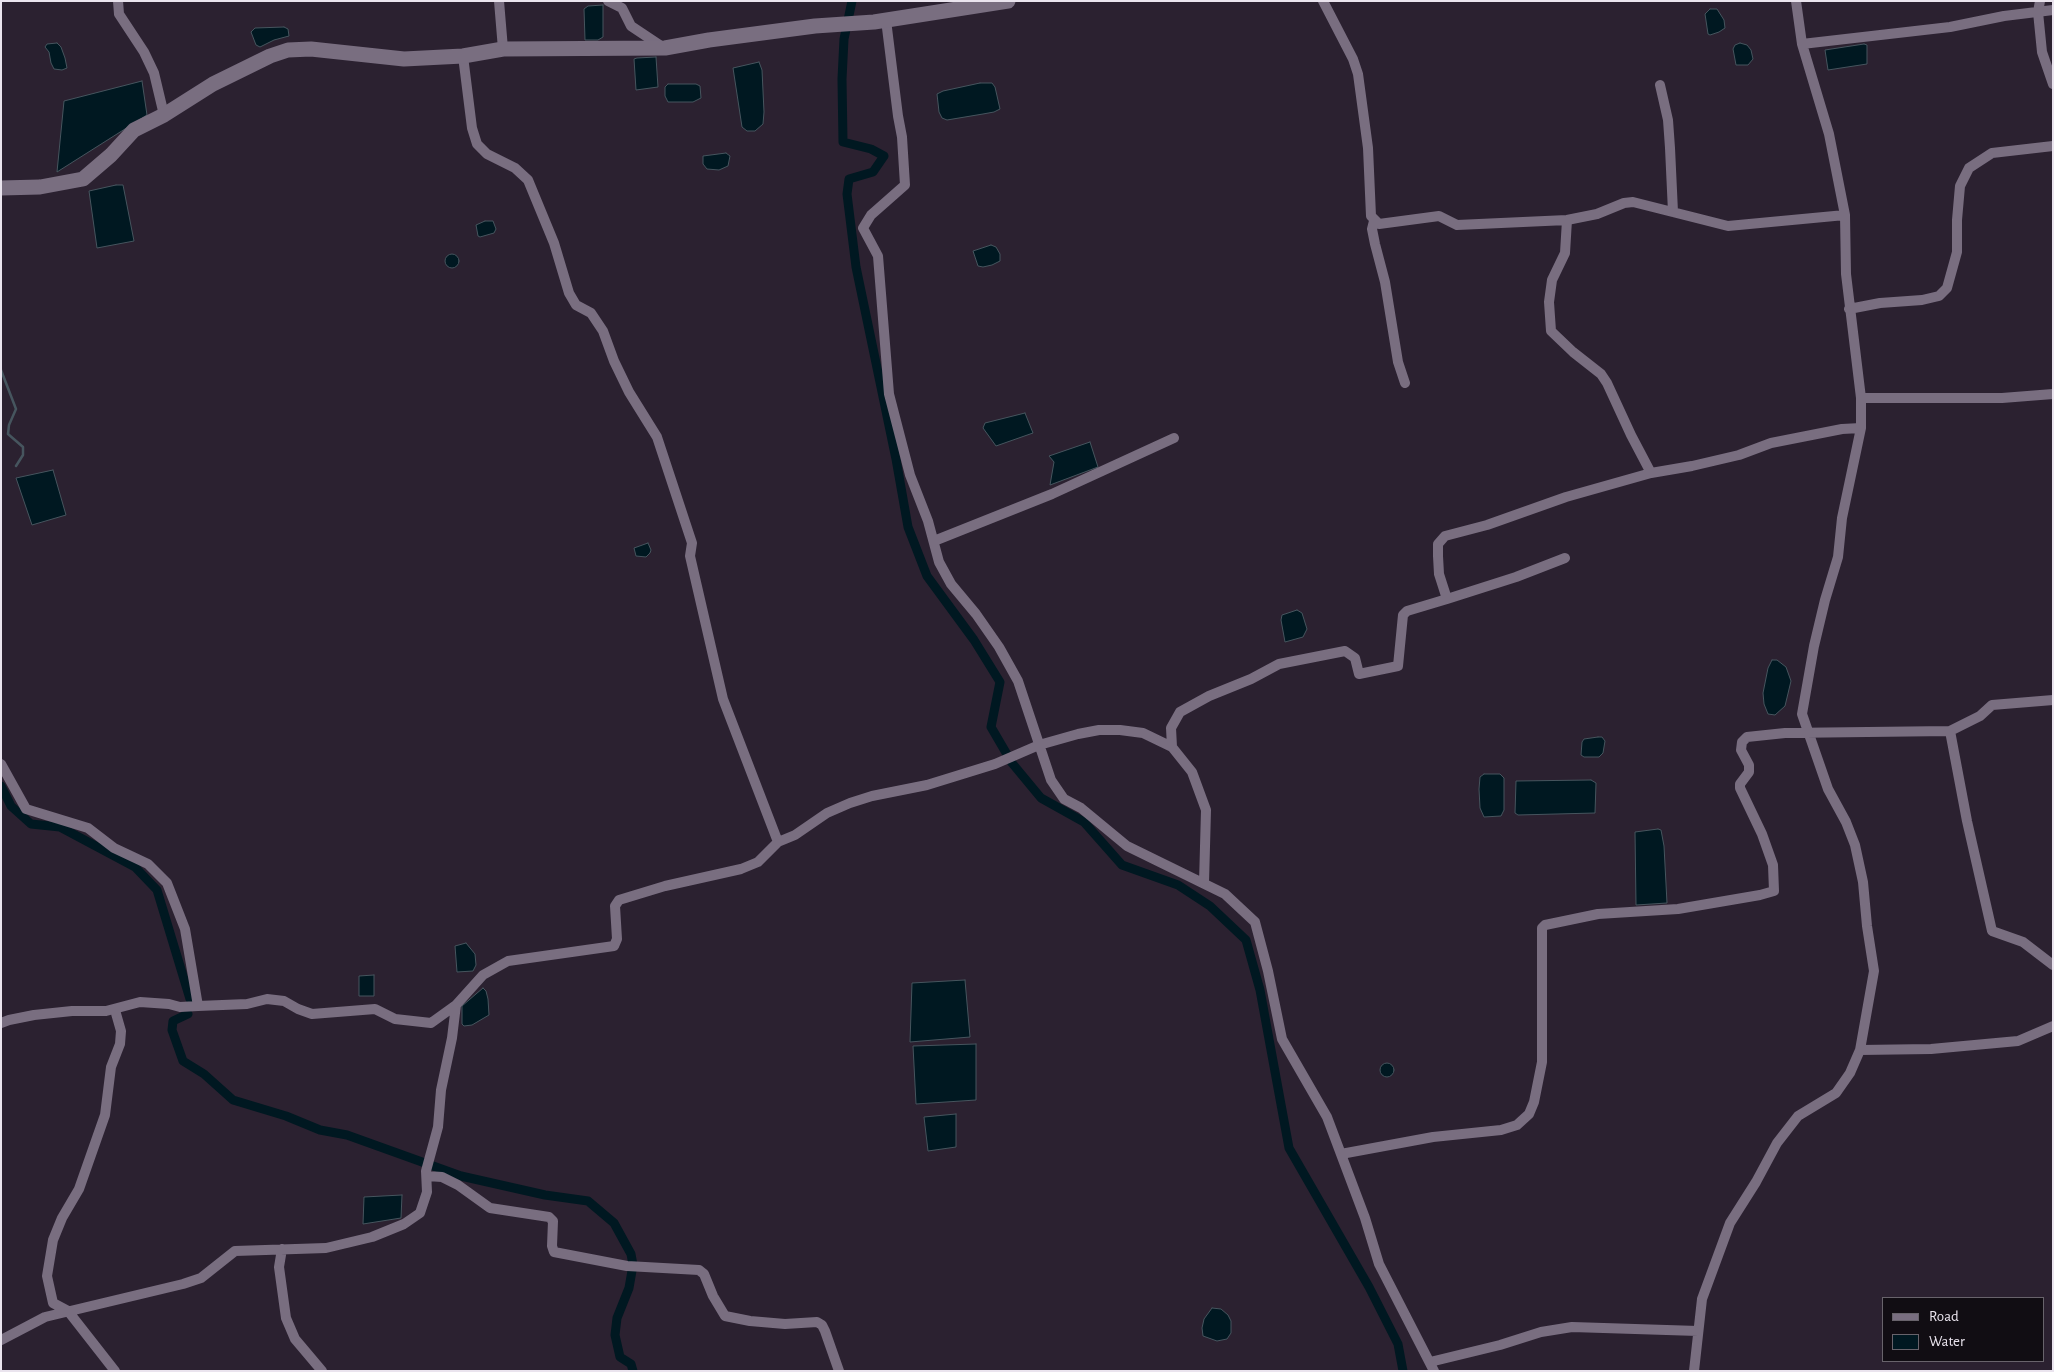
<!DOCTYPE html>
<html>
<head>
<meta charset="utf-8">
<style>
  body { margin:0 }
  #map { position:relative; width:2054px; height:1372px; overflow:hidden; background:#2b2130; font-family:"Alegreya Sans",sans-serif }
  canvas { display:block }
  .frame { position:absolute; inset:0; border:2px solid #eae4ee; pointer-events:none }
  .legend { position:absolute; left:1882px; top:1297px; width:162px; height:65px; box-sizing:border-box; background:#110d13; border:1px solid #68636b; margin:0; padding:6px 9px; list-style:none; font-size:15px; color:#eae4ee }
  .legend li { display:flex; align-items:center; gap:10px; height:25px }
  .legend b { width:25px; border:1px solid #68636b }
</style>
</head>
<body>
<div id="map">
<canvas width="2054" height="1372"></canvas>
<div class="frame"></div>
<ul class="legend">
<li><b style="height:6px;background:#796e80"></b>Road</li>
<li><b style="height:14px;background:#001821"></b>Water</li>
</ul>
</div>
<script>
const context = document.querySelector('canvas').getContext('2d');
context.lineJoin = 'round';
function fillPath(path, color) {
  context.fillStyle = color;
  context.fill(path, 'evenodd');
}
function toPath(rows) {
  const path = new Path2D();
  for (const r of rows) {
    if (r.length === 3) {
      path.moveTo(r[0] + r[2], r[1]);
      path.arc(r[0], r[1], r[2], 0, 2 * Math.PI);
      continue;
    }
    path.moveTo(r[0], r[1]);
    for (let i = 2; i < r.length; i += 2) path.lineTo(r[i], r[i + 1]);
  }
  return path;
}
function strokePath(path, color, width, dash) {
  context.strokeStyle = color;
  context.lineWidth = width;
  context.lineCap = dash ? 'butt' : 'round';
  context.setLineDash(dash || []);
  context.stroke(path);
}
const water = toPath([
  [603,5,603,37,598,40,585,40,584,9,588,6,603,5],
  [1710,9,1717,9,1724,20,1725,28,1719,32,1710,35,1708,34,1705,14,1710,9],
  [284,27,288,29,289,36,274,40,260,47,256,45,251,32,255,28,284,27],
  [57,43,61,47,65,58,67,68,62,70,54,69,51,63,49,52,45,47,47,44,57,43],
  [1740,43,1747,45,1751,50,1753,59,1748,65,1736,65,1733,49,1735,45,1740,43],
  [1864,44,1867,45,1867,64,1828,70,1825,50,1864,44],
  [656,57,658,87,636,90,634,59,637,58,656,57],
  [759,62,762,70,764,112,763,124,755,131,747,131,742,127,733,68,759,62],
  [142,81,147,115,57,172,64,101,142,81],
  [980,83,992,83,995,87,1000,109,994,112,983,114,947,120,942,118,939,112,937,94,943,91,980,83],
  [668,84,696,84,700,86,701,98,693,102,668,102,665,96,665,87,668,84],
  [726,153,730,156,728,166,719,170,707,169,703,164,703,156,726,153],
  [116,185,123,185,134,241,97,248,89,191,116,185],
  [485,221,493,221,496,229,494,233,480,237,478,236,476,225,485,221],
  [991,245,996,247,1000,254,1000,261,992,265,983,267,978,266,973,251,991,245],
  [452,261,7],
  [1025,413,1033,433,996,446,983,428,985,423,1025,413],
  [1090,442,1098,467,1050,485,1054,462,1049,456,1090,442],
  [53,470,66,515,32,525,16,478,53,470],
  [648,543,651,550,650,553,646,557,636,556,634,548,648,543],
  [1297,610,1302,613,1307,629,1303,637,1285,642,1281,620,1282,615,1297,610],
  [1772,660,1777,660,1786,667,1791,681,1785,706,1775,715,1768,714,1764,704,1763,693,1768,668,1772,660],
  [1598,737,1602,737,1605,741,1603,753,1599,757,1584,757,1581,755,1582,742,1584,739,1598,737],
  [1484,774,1500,774,1504,778,1504,810,1501,816,1484,817,1480,808,1479,789,1480,777,1484,774],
  [1591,780,1596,783,1595,813,1518,815,1515,813,1516,781,1591,780],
  [1658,829,1661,830,1664,846,1667,903,1636,905,1635,832,1658,829],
  [466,943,475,954,476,965,473,971,457,972,455,946,466,943],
  [374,975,374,996,359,996,359,976,374,975],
  [965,980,970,1037,910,1042,912,983,965,980],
  [483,988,486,991,488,999,489,1015,472,1025,464,1026,462,1024,462,1006,483,988],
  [976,1044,976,1100,916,1104,913,1046,976,1044],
  [1387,1070,7],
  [956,1114,956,1147,928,1151,924,1117,956,1114],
  [402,1195,401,1218,363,1224,364,1197,402,1195],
  [1212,1308,1221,1309,1228,1315,1231,1321,1231,1333,1227,1339,1217,1341,1203,1336,1202,1328,1204,1319,1212,1308]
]);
fillPath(water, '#001821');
strokePath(water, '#46555e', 1);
strokePath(toPath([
  [1,370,16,409,9,425,8,434,23,447,23,455,16,466]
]), '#46555e', 2.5);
strokePath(toPath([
  [852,1,844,39,842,79,843,142,871,149,884,156,873,172,849,179,847,194,856,267,896,459,908,527,927,576,974,640,1000,682,991,727,1012,763,1041,798,1084,822,1122,865,1178,885,1210,906,1246,940,1260,990,1289,1148,1369,1287,1398,1344,1403,1371],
  [1,786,11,806,31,824,60,827,135,867,157,890,190,999],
  [188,1014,173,1021,172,1030,183,1061,204,1074,233,1100,286,1116,320,1130,347,1135,461,1176,545,1195,588,1201,614,1223,631,1254,633,1265,629,1288,617,1318,615,1335,620,1357,631,1364,633,1371]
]), '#001821', 9);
strokePath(toPath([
  [118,1,119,14,144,52,154,73,164,115],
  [499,1,503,49],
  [608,1,622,8,631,26,664,48],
  [1323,1,1353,59,1358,74,1368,148,1371,216,1379,224,1439,216,1457,225,1567,220,1597,214,1624,203,1633,202,1728,226,1845,215],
  [2040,1,2038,12,2042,52,2053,84],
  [886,20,898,116,902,137,905,185,871,215,863,228,878,256,889,394,910,475,928,521,939,562,951,584,976,614,999,647,1018,681,1051,780,1064,799,1081,808,1127,846,1225,894,1255,922,1268,971,1282,1039,1327,1117,1365,1218,1379,1264,1434,1371],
  [1802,44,1950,27,2004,16,2053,10],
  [463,56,472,128,477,144,487,154,515,168,528,180,554,243,569,293,576,305,591,313,603,331,614,361,629,392,657,437,692,543,690,556,723,699,778,842],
  [1660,85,1668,120,1670,148,1673,212],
  [1567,220,1565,253,1552,280,1549,302,1551,331,1573,352,1601,374,1607,383,1631,435,1651,473],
  [1374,221,1372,229,1375,244,1385,282,1398,362,1405,383],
  [1849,309,1880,303,1922,300,1939,296,1947,288,1957,252,1957,220,1960,186,1969,168,1992,153,2053,146],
  [1861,398,2002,398,2053,394],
  [934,541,1052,494,1174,438],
  [1447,599,1516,577,1565,558],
  [1950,731,1967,821,1992,931,2023,942,2053,965],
  [1172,747,1171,728,1180,712,1209,696,1251,679,1279,664,1345,651,1355,658,1359,674,1398,666,1403,615,1407,611,1447,599,1439,574,1438,556,1438,544,1445,536,1487,525,1566,497,1651,473,1692,466,1739,455,1771,443,1842,429,1861,428],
  [1,764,26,809,88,828,114,848,148,864,167,883,185,929,198,1006,247,1004,267,999,284,1001,298,1009,312,1014,375,1009,395,1019,431,1023,456,1005],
  [115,1010,121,1031,120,1044,111,1067,105,1115,79,1189,62,1218,53,1240,47,1276,53,1303,68,1311,115,1371],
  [1,1023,9,1020,34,1015,72,1011,106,1011,140,1002,169,1004,180,1007,198,1006],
  [1860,1050,1931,1049,2018,1041,2053,1026],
  [1341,1154,1433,1137,1501,1130,1517,1125,1529,1114,1534,1102,1542,1062,1542,928,1545,925,1598,914,1678,909,1760,895,1774,891,1773,865,1762,834,1740,788,1740,784,1749,772,1749,765,1741,750,1742,742,1747,737,1785,733,1950,731,1980,716,1992,705,2053,700],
  [427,1176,442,1177,458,1185,490,1208,549,1217,553,1221,552,1246,554,1252,627,1266,699,1270,704,1274,713,1296,725,1316,750,1321,785,1324,817,1322,822,1325,825,1331,839,1371],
  [282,1249,279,1267,286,1318,295,1339,322,1371],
  [1,1340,45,1317,183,1284,201,1278,235,1251,326,1248,372,1237,404,1224,420,1213,427,1192,426,1171,438,1127,441,1090,452,1038,456,1005,483,975,508,961,614,946,617,939,615,906,619,900,665,886,741,869,758,862,778,842,795,835,827,813,850,803,872,796,927,785,995,764,1039,745,1078,734,1099,730,1120,730,1143,733,1172,747,1192,772,1206,810,1204,883],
  [1430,1362,1500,1345,1541,1332,1572,1327,1698,1331],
  [1694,1371,1702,1299,1730,1223,1756,1182,1777,1143,1798,1116,1836,1093,1850,1073,1860,1050,1874,971,1867,926,1863,882,1855,845,1846,822,1828,789,1802,714,1814,646,1825,600,1838,557,1842,518,1861,428,1861,398,1846,274,1845,215,1829,134,1802,44,1796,1]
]), '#796e80', 10);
strokePath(toPath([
  [1,188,40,187,83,179,111,155,134,130,164,115,213,84,270,56,288,50,311,49,404,59,463,56,503,49,665,48,709,40,815,26,874,22,1008,1]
]), '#796e80', 15);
</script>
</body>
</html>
